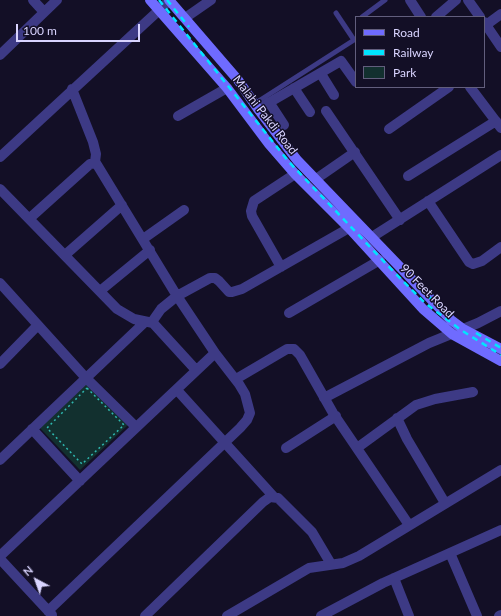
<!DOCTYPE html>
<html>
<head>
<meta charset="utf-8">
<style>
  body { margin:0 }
  #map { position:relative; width:501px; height:616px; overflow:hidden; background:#130f26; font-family:Lato,sans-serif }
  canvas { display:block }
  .legend { position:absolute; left:355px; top:16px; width:130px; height:72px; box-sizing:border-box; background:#130f26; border:1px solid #625e7d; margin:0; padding:5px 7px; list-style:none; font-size:12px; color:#d9d4ff }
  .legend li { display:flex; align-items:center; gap:8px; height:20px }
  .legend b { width:20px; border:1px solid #625e7d }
  .north { position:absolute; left:16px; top:560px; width:40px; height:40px; -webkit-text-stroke:3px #130f26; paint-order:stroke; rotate:319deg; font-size:11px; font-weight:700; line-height:16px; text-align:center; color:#d9d4ff }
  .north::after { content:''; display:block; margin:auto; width:14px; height:18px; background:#d9d4ff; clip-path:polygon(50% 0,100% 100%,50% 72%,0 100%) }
  .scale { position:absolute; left:16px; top:24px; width:124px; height:18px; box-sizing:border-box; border:2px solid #d9d4ff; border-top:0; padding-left:5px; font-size:12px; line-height:14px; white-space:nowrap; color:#d9d4ff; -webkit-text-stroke:3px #130f26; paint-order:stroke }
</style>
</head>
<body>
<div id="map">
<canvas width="501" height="616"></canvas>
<ul class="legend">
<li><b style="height:5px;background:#6f6bff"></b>Road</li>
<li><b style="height:5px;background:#00e5ff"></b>Railway</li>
<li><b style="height:11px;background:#12302f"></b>Park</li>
</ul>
<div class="north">N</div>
<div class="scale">100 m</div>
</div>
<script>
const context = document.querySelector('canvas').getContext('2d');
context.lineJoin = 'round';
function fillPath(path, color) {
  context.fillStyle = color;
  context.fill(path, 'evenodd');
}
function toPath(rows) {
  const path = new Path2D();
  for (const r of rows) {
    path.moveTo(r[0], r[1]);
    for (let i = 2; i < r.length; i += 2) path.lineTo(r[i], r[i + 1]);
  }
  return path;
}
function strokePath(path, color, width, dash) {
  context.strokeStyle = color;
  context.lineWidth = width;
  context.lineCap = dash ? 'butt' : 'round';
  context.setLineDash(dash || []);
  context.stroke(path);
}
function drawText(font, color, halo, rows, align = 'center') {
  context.font = font + ' Lato,sans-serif';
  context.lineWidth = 3;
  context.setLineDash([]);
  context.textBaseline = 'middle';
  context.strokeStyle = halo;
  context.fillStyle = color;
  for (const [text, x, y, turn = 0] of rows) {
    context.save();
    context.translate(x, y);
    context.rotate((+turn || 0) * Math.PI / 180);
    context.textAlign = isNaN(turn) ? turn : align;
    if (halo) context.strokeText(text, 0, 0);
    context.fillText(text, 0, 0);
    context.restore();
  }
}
fillPath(toPath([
  [87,379,129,424,80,470,39,427]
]), '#12302f');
strokePath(toPath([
  [87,388,124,425,82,464,47,428,87,388]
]), '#2fb8b0', 1.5, [2, 3]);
strokePath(toPath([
  [362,17,385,0],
  [254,104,354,40,336,13]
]), '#3d3a85', 5);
strokePath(toPath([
  [33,0,44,12],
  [410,0,421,17],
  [468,0,480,17],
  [436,17,456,0],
  [185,18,211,0],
  [484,22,501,47],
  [486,25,501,14],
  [0,55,57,0],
  [321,74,334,95],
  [470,87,501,128],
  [294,88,310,112],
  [72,89,93,142,96,154,95,162],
  [269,102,284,125],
  [258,109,341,61,356,82],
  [326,111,400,220],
  [178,116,227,88],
  [389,129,449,87],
  [0,157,170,0],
  [408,176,496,121],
  [316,179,355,152],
  [0,189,117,309,134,319,153,323],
  [428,201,469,262,473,264,482,261,501,247],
  [30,218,90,164,96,163,177,296,215,353,239,384,245,394,250,413,247,420,240,428,48,611],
  [372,237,501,155],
  [143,239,184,210],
  [65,255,122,205],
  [281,267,252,216,251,211,254,201,295,174],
  [0,283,85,377,136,427],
  [100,291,150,250],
  [289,313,380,260],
  [0,364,37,326],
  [196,370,153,323,154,319,161,309,177,296,210,278,215,278,219,281,229,292,232,292,242,289,349,228],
  [236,379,287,349,294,349,300,355,333,413,409,525],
  [177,390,274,497],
  [324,398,429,343,478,323,501,311],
  [397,418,407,439,445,503],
  [32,429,80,481],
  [286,448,336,416],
  [357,448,416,405,435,399,473,392],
  [0,460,145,322],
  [450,553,477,616],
  [0,556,215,353],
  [0,559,52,615],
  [394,578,409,616],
  [145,616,263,502,270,497,278,498,312,532,331,564],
  [227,616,309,568,343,563,359,556,501,470],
  [321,616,383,583,501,530],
  [499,616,501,615]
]), '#3d3a85', 10);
strokePath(toPath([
  [150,0,227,88,269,144,295,174,349,228,423,309,452,334,501,361],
  [169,0,238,80,258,109,297,160,451,320,463,329,501,349]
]), '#6f6bff', 10);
strokePath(toPath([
  [159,0,289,162,391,269,425,303,461,330,501,355],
  [167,0,189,27],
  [421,290,450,315],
  [476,333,501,348]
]), '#00e5ff', 2.5, [6, 5]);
drawText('12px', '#d9d4ff', '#130f26', [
  ["Malahi Pakdi Road",265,115,52],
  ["90 Feet Road",427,291,45]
]);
</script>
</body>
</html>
